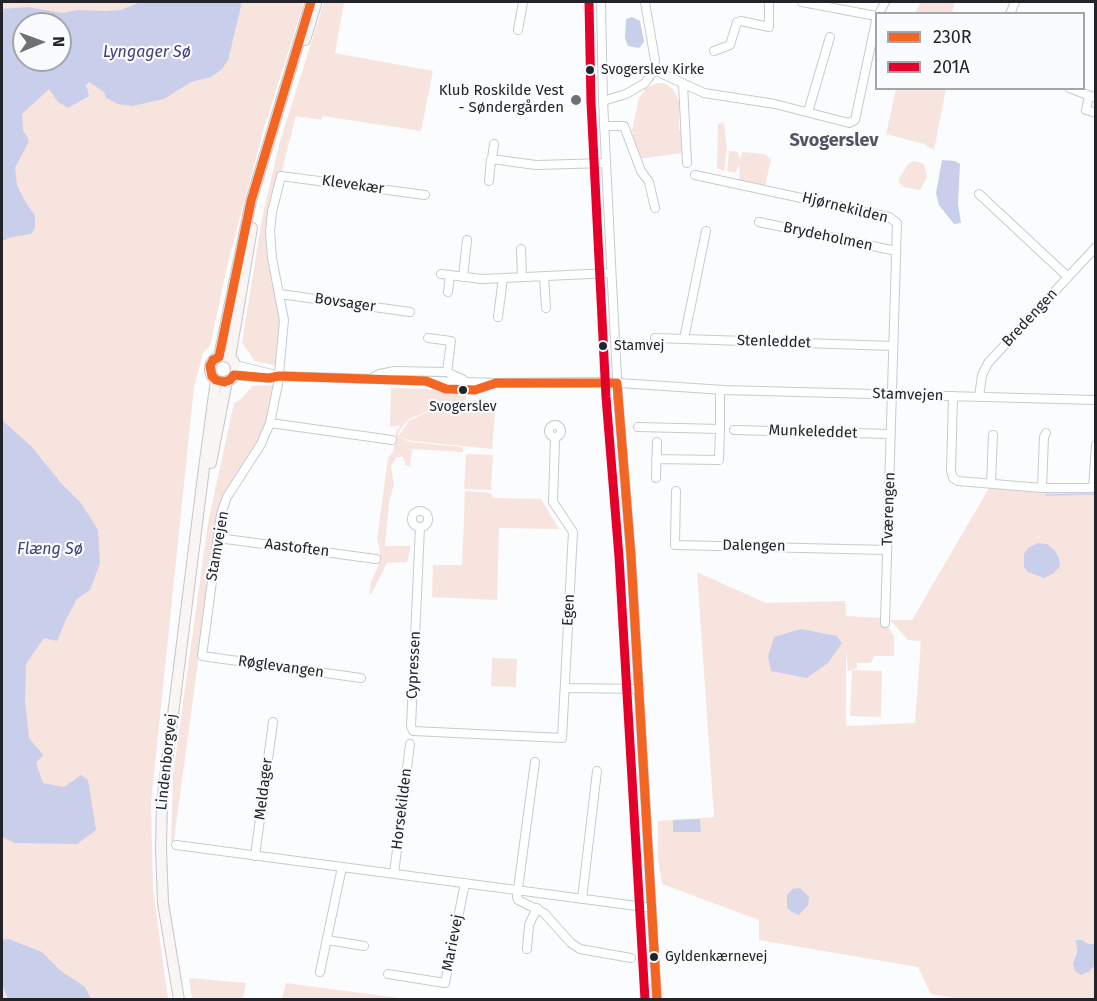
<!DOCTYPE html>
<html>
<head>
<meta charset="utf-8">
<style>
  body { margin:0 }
  #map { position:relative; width:1097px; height:1001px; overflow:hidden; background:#fbfcfe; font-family:"Fira Sans",sans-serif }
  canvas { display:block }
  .frame { position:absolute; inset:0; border:3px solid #22242a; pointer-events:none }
  .legend { position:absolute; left:875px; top:12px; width:210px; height:78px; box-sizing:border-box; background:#fafbff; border:2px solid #a4a5aa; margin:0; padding:8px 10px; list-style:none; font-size:18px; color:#22242a }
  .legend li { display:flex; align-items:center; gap:12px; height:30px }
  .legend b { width:30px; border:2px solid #a4a5aa }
  .north { position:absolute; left:12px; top:12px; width:60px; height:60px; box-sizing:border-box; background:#fafbff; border:2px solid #a4a5aa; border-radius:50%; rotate:89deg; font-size:16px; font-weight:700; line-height:24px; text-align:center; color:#22242a }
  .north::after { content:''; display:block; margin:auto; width:21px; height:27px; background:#6e7074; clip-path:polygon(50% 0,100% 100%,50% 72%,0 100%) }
</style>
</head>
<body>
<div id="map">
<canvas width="1097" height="1001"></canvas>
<div class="frame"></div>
<ul class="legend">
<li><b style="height:8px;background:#f26522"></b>230R</li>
<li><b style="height:8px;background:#e4002b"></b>201A</li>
</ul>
<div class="north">N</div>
</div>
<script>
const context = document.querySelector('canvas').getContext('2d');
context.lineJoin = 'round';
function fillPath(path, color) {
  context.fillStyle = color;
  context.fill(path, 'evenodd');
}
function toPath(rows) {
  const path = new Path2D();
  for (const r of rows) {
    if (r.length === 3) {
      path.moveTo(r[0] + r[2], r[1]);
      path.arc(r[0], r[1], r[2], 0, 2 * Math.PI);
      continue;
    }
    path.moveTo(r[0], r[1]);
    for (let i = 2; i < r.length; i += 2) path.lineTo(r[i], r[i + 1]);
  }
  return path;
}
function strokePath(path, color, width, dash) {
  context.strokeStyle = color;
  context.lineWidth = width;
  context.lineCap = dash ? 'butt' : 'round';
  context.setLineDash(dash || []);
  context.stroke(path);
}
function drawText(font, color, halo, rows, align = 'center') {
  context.font = font + ' "Fira Sans",sans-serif';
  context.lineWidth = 4.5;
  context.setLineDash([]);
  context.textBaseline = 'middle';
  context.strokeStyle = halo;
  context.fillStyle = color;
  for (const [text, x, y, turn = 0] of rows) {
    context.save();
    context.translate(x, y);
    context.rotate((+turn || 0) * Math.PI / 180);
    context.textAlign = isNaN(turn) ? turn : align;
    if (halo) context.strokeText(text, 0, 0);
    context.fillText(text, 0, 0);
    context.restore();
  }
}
fillPath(toPath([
  [2,2,304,2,264,128,228,262,210,346,203,353,194,387,151,803,153,889,168,999,2,1000],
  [24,24,60,24,60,60,24,60],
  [324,2,344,2,335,53,433,71,421,131,323,116,321,120,296,116,269,220,280,323,277,366,255,361,242,343,262,218,279,145],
  [921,2,955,2,952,13,915,13],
  [657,83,664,83,673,89,679,101,679,130,683,130,683,153,637,159,632,130,639,98,646,88],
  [896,89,946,89,934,150,924,144,886,134],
  [722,105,727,149,724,171,717,168,718,124,724,122],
  [729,151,738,152,740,160,742,152,765,154,771,160,765,186,739,180,740,164,735,173,727,171],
  [914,161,924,164,927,177,920,190,904,187,898,181,908,164],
  [275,385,265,429,225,496,218,514,173,847,171,840,173,775,208,523,234,403,240,400,252,386],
  [391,388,428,389,446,392,447,394,466,394,466,400,427,411,408,420,399,431,398,437,409,421,427,412,469,400,496,401,492,449,412,441,399,437,410,442,463,447,463,452,412,449,410,466,406,466,403,457,397,457,391,466,394,484,389,502,385,546,411,546,407,562,387,563,372,593,369,594,372,579,378,567,380,549,377,539,388,458,393,452,396,432,401,425,390,427],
  [466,454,493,455,491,490,464,489],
  [989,488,1043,492,1095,492,1096,944,1088,944,1082,940,1077,948,1073,963,1090,971,1095,965,1095,999,964,1000,931,994,918,967,759,940,759,920,662,884,658,858,658,821,714,817,697,572,766,603,845,601,846,616,882,618,894,636,894,656,874,656,871,663,857,663,857,668,848,671,846,650,846,726,915,723,921,641,908,640,890,620,912,620],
  [465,491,491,493,493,498,541,499,559,529,499,528,497,600,432,597,433,565,462,565],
  [492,658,517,659,516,687,491,686],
  [852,670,882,671,881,717,850,716],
  [189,978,246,983,243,999,192,999],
  [286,983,323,988,407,999,282,999]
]), '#f8e4de');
fillPath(toPath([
  [140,2,242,2,228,60,222,69,211,77,191,82,164,99,132,106,118,104,106,98,104,92,89,82,86,85,89,96,68,108,58,102,49,89,22,114,23,130,29,141,15,168,17,185,25,201,35,216,35,228,31,234,12,237,2,241,2,9,28,7,62,13,77,10,105,11,121,10],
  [24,24,60,24,60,60,24,60],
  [632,17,640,21,644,42,639,48,628,46,625,38,626,19],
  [942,160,955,161,960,164,958,204,961,223,954,224,939,205,936,193],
  [2,420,32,447,61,483,81,503,98,530,100,563,90,590,77,599,66,619,57,641,44,638,26,664,25,701,29,738,43,755,36,763,43,783,64,787,81,775,88,780,96,830,77,844,15,843,2,837],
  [1038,543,1047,544,1054,550,1059,558,1060,566,1054,573,1044,578,1028,572,1024,567,1024,554,1028,548],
  [801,629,837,636,842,643,828,663,807,678,771,671,768,656,774,637],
  [700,819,701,832,673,832,673,820],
  [800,888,809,897,808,905,799,915,792,912,787,908,787,895,792,889],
  [8,939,42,952,61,971,85,987,91,999,8,999,2,983,2,940],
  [1076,940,1082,940,1088,944,1095,944,1095,965,1090,971,1081,975,1075,971,1073,963,1077,951]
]), '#c9ceea');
strokePath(toPath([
  [1046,495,1096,494]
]), '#c9ceea', 1.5);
const minor = toPath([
  [601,2,603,101,612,283,618,396,631,556,657,1000],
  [802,2,876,16],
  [879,14,885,2],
  [1010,14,1015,2],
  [518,30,523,2],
  [714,51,730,45,737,22,741,21,769,27,769,2],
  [654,70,704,93,775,104,849,123,855,120,876,21],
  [683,84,687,163],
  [1069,88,1096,98],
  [1089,96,1086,110,1096,113],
  [603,101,626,94,645,83,654,70,655,60,645,2],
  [808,112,830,37],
  [604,126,624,126,641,171,649,182,655,208],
  [492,159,494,144],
  [695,175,889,217,897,223,885,623],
  [489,181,491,159,536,165,606,163],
  [979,194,1068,277],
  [759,222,896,251],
  [521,249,522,277],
  [441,274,482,279,611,273],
  [544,276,546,308],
  [463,277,467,240],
  [448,292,450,275],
  [280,294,410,312],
  [498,317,503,278],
  [428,338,451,341,447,372],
  [655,338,893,346],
  [684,339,706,231],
  [235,365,272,374],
  [234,375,269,378,279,376,496,383,604,382,724,390,1096,400],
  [370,379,379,374,395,371,447,372,464,380],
  [953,396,951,471,953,478,958,481,1042,488,1096,488],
  [979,397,982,375,988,363,1096,247],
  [270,423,392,440],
  [555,431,6],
  [638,427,720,429,720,390],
  [734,430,891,434],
  [656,459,719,460,720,429],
  [656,478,657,442],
  [991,483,993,435],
  [1042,488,1044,437,1046,433],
  [1093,488,1096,445],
  [676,491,675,545,887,550],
  [420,519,8],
  [420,527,411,726,413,731,562,738,573,532,553,502,555,438],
  [218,538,376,559],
  [361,678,202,656,221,514,227,497,261,444,270,423,278,384,284,320,272,258,270,231,272,212,281,176,425,195],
  [566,688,640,689],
  [535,762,517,896,518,900,544,913,571,943,580,949,631,958],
  [176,845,652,908],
  [255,856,273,722],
  [394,874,410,744],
  [582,899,597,771],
  [327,940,364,946],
  [527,949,529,925,537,908],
  [320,972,342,867],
  [388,974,445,983,465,883]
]);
const major = toPath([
  [305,40,316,4],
  [223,369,13],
  [219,357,251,201,311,2],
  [230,358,252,228],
  [211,463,227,381],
  [179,1000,163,903,161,848,162,802,204,468,216,380]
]);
strokePath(minor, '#c9cace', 10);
strokePath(major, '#cac4c3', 12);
strokePath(minor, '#feffff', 8);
strokePath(major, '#f9f5f5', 10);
strokePath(toPath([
  [219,357,251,201,311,2],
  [219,357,213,360,210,366,212,376,216,380,224,382,230,380,234,375],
  [234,375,269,378,279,376,426,381,446,389,475,390,496,383,617,383],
  [617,383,631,556,657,1000]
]), '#f26522', 9);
strokePath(toPath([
  [589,2,591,102,606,397,619,557,645,1000]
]), '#e4002b', 9);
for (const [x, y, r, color] of [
  [590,70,5,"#22242a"],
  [576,100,6,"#6e7074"],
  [603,346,5,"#22242a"],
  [463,390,5,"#22242a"],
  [654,957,5,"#22242a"]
]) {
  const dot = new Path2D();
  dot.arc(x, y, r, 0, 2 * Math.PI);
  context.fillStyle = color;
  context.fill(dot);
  strokePath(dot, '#fafbff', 2);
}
drawText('14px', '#22242a', '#fafbff', [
  ["Svogerslev Kirke",601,70],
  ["Stamvej",614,346],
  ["Svogerslev",463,407,"center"],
  ["Gyldenkærnevej",665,957]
], 'left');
drawText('15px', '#22242a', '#fafbff', [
  ["Klub Roskilde Vest",564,91],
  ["- Søndergården",564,108]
], 'right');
drawText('15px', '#22242a', '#fafbff', [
  ["Klevekær",353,185,8],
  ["Hjørnekilden",845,208,14],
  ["Brydeholmen",828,237,12],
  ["Bovsager",345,303,8],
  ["Bredengen",1030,318,-47],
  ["Stenleddet",774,342,2],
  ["Stamvejen",908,395,2],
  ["Munkeleddet",813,432,2],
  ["Tværengen",889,509,-88],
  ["Stamvejen",218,546,-80],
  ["Dalengen",754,546,1],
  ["Aastoften",297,548,7],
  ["Egen",569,610,-87],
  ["Cypressen",414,665,-87],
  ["Røglevangen",281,667,8],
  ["Lindenborgvej",167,762,-84],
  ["Meldager",264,789,-83],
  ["Horsekilden",402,809,-83],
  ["Marievej",453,943,-79]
]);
drawText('italic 16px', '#3c4275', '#fafbff', [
  ["Lyngager Sø",147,53],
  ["Flæng Sø",50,550]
]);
drawText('bold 18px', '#515463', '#fafbff', [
  ["Svogerslev",834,141]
]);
</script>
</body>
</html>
